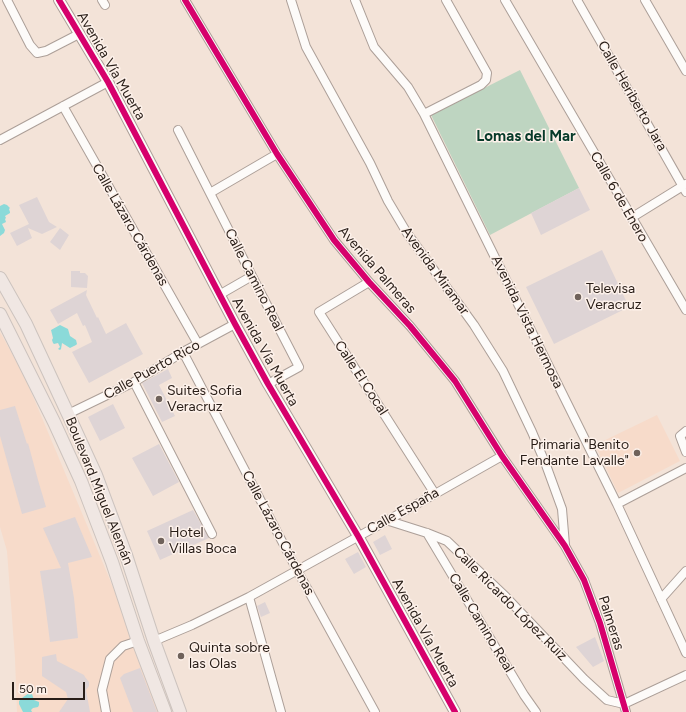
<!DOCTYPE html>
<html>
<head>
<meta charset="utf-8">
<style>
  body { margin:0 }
  #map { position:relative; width:686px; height:712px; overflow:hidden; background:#f3e3d8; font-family:Figtree,sans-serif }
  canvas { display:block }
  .scale { position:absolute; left:12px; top:682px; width:73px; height:18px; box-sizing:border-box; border:2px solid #281d17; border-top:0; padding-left:5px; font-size:12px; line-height:14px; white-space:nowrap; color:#281d17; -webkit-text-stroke:3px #fdf1ea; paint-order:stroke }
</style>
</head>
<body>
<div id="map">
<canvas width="686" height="712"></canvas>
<div class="scale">50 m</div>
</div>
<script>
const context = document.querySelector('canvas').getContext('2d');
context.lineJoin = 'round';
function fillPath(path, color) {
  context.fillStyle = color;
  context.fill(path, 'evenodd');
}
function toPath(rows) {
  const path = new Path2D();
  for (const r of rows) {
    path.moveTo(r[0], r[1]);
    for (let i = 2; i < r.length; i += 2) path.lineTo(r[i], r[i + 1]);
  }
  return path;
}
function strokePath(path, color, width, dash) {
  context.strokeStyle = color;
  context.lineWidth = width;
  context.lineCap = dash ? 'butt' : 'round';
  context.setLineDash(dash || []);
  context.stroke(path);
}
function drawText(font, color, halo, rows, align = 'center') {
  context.font = font + ' Figtree,sans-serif';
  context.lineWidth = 3;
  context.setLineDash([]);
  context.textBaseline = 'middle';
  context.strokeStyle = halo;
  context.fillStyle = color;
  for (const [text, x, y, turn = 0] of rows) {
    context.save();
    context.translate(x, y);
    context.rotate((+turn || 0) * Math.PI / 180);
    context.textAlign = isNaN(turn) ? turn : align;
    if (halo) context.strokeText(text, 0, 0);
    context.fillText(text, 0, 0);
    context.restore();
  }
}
fillPath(toPath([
  [0,332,24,375,131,630,162,712,17,712,15,658,7,551,0,527],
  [657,415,680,461,618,493,595,445]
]), '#f7dbca');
fillPath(toPath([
  [520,70,579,188,490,235,431,115]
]), '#bed5c1');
fillPath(toPath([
  [4,204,7,205,10,208,9,209,10,212,10,213,5,216,6,218,5,219,6,222,2,224,5,230,4,233,0,236,0,206],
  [60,325,68,329,70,336,76,340,77,344,76,345,70,348,62,343,61,349,60,350,58,349,60,347,58,343,54,344,53,343,52,340,53,338,51,330],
  [29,693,32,694,34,700,39,702,39,705,38,707,33,708,31,710,32,712,23,712,19,704,19,701,22,698]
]), '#8bdad9');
fillPath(toPath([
  [579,188,590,210,541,235,531,213],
  [37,197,49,222,57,227,42,234,28,228,32,238,17,246,10,233,29,224,19,205],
  [60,228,69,235,60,250,50,242],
  [602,250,629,307,554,344,526,287],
  [71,271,80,271,80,273,85,273,88,276,87,288,71,287],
  [87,290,86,295,97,318,98,317,106,334,126,323,143,354,89,383,72,352,92,342,85,325,83,326,77,313,58,324,50,310],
  [168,369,172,378,159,385,175,416,162,422,142,383],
  [113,404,125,428,100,441,88,417],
  [15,406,27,444,28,443,38,480,46,507,22,514,0,436,0,410],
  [159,444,179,482,153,496,132,458],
  [193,510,209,538,160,560,147,531],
  [75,517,92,557,68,563,74,598,78,638,50,642,45,603,40,571,61,568,43,528],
  [385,535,392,549,380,555,373,542],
  [358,552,366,567,354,574,345,559],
  [265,602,270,613,261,617,257,606],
  [595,637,604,661,593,667,576,647],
  [56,654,57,661,84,675,85,677,89,682,89,686,86,690,90,712,59,712,68,699,66,692,42,676,42,657],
  [140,668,157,712,133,712,120,678,124,674]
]), '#ded4d5');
const minor = toPath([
  [7,0,30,45,37,53,46,51,79,34],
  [102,0,105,5],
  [185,0,277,154,334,240,369,282,410,326,455,381,502,456,565,546,584,580,600,623,626,712],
  [291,0,306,47,370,163,388,201,407,233,474,325,503,371,532,432,546,465,562,509,565,545],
  [355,0,374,47,408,87,424,114,617,504,682,644,686,653],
  [505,0,686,310],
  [577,0,686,192],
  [645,0,686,71],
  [63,106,198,344],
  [424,114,481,85,486,80,487,73,446,0],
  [178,130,252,276,299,367,268,384],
  [0,140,108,82],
  [210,193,277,154],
  [631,218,686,184],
  [369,282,319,312,435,494],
  [219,295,252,276],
  [183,352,297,570,375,712],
  [134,382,212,534],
  [68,414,134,382,183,352,235,324],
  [686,431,680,436,686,452],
  [617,504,686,468],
  [386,520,427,533,447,541,506,597,584,679,607,700,624,704],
  [427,533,524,695,536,712],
  [249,597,281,712],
  [661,599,686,571],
  [154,641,192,625,249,597,435,494,502,456],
  [624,704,686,675],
  [106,712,102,690,110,659,123,646,138,641]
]);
const tertiary = toPath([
  [59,0,108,82,235,324,268,384,358,536,455,712]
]);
const primary = toPath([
  [0,278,26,324,68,414,96,475,126,555,154,641,180,712],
  [0,314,54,422,81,481,112,562,138,641,165,712]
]);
strokePath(minor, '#ac9f98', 10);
strokePath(tertiary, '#ac9f98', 12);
strokePath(primary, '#ccc3be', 14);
strokePath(minor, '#fdfbf9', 8);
strokePath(tertiary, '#fdfbf9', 10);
strokePath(primary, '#f0e7e3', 12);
strokePath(toPath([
  [59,0,108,82,235,324,268,384,358,536,455,712],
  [185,0,277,154,334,240,369,282,410,326,455,381,502,456,565,546,584,580,600,623,626,712]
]), '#d6006c', 6);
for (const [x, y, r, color] of [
  [578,297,4,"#6f625b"],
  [159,399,4,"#6f625b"],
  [637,453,4,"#6f625b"],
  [161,541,4,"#6f625b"],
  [181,656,4,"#6f625b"]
]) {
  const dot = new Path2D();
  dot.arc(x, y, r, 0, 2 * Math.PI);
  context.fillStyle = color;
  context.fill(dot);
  strokePath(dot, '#fdf1ea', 1.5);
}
drawText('14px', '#281d17', '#fdf1ea', [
  ["Avenida Vía Muerta",111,66,60],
  ["Calle Heriberto Jara",632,96,60],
  ["Calle 6 de Enero",619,197,60],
  ["Calle Lázaro Cárdenas",130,225,60],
  ["Avenida Palmeras",377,270,49],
  ["Avenida Miramar",435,271,54],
  ["Calle Camino Real",254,280,63],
  ["Avenida Vista Hermosa",527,322,64],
  ["Avenida Vía Muerta",265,352,61],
  ["Calle Puerto Rico",152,370,-29],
  ["Calle El Cocal",361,378,57],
  ["Boulevard Miguel Alemán",99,491,68],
  ["Calle España",403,511,-29],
  ["Calle Lázaro Cárdenas",278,533,62],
  ["Calle Ricardo López Ruiz",510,604,45],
  ["Calle Camino Real",481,623,59],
  ["Palmeras",611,623,72],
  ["Avenida Vía Muerta",425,633,61]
]);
drawText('14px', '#281d17', '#fdf1ea', [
  ["Televisa",586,289],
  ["Veracruz",586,305],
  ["Suites Sofia",167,391],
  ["Veracruz",167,407],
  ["Primaria \"Benito",629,445,"right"],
  ["Fendante Lavalle\"",629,461,"right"],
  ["Hotel",169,533],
  ["Villas Boca",169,549],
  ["Quinta sobre",189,648],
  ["las Olas",189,664]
], 'left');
drawText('bold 15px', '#063a29', '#fdf1ea', [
  ["Lomas del Mar",526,137]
]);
</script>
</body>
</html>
